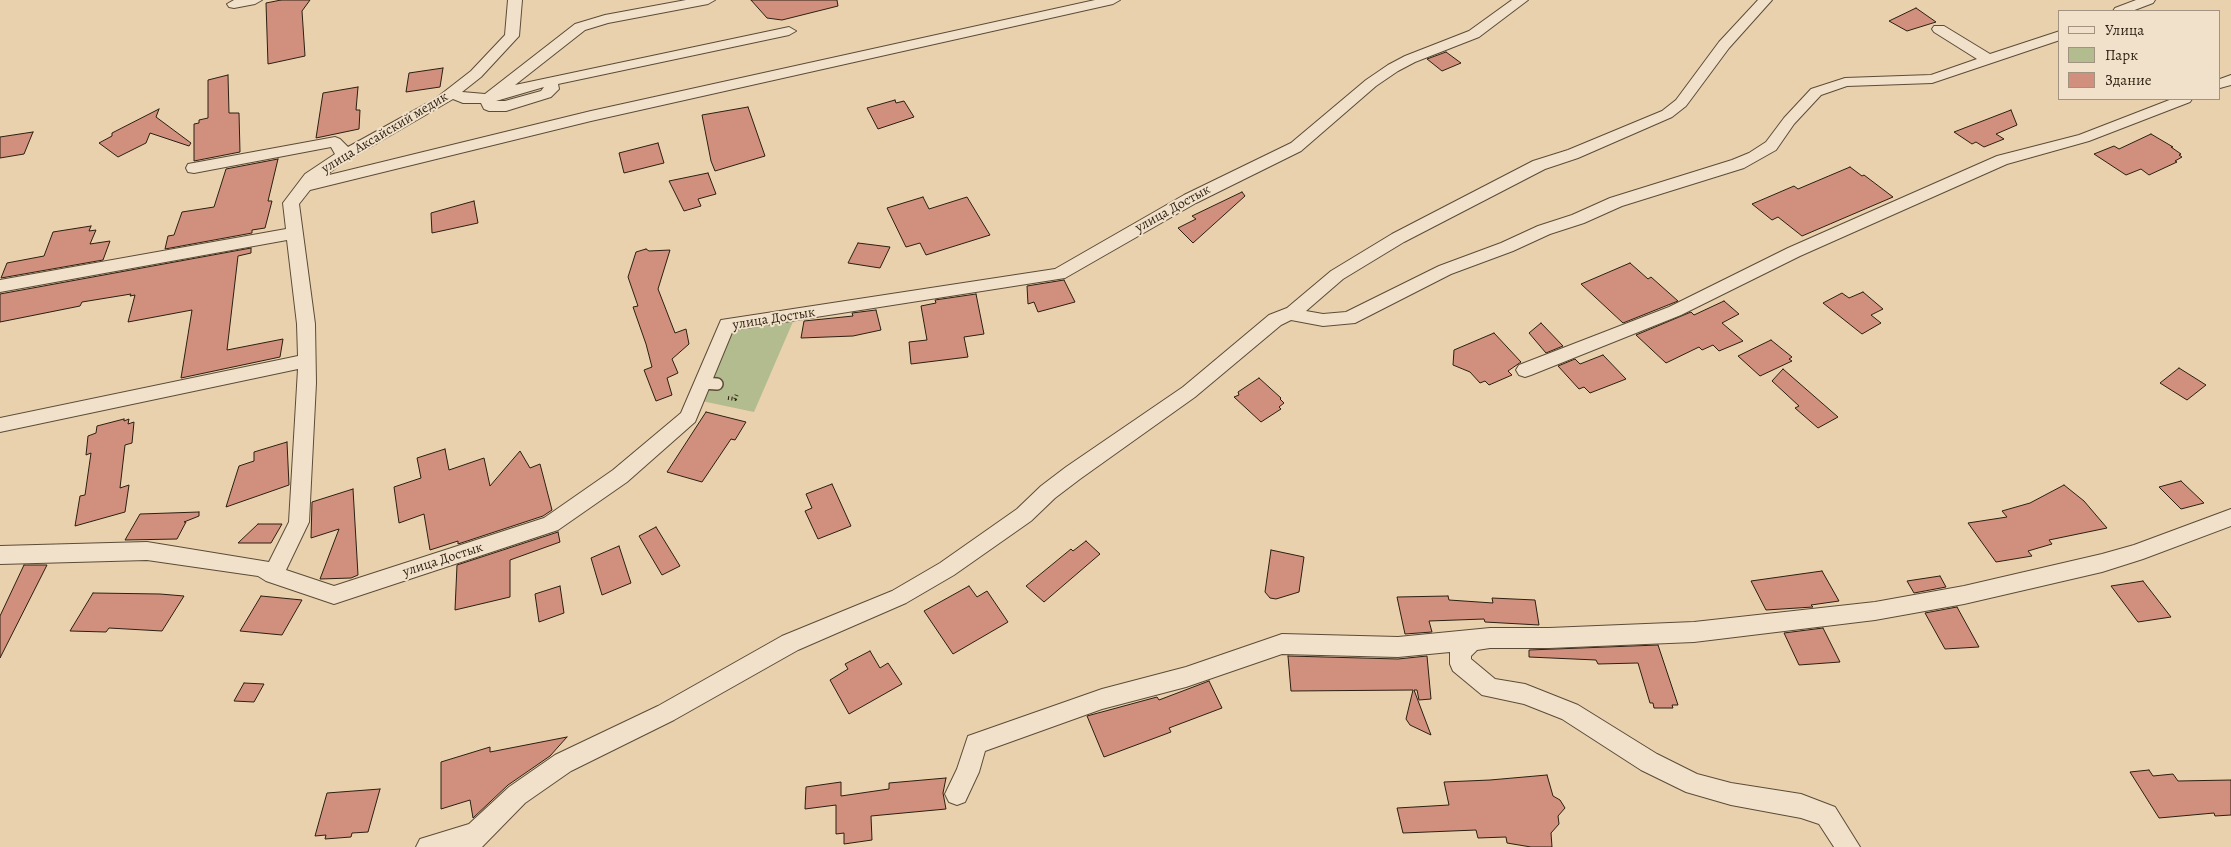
<!DOCTYPE html>
<html>
<head>
<meta charset="utf-8">
<style>
  body { margin:0 }
  #map { position:relative; width:2231px; height:847px; overflow:hidden; background:#e9d1ae; font-family:Alegreya,serif }
  canvas { display:block }
  .legend { position:absolute; left:2058px; top:10px; width:162px; height:90px; box-sizing:border-box; background:#f1e1ca; border:1px solid #a29380; margin:0; padding:6px 9px; list-style:none; font-size:15px; color:#2c1f11 }
  .legend li { display:flex; align-items:center; gap:10px; height:25px }
  .legend b { width:25px; border:1px solid #a29380 }
</style>
</head>
<body>
<div id="map">
<canvas width="2231" height="847"></canvas>
<ul class="legend">
<li><b style="height:6px;background:#f1e1ca"></b>Улица</li>
<li><b style="height:14px;background:#b2bc8e"></b>Парк</li>
<li><b style="height:14px;background:#d0907d"></b>Здание</li>
</ul>
</div>
<script>
const context = document.querySelector('canvas').getContext('2d');
context.lineJoin = 'round';
function fillPath(path, color) {
  context.fillStyle = color;
  context.fill(path, 'evenodd');
}
function toPath(rows) {
  const path = new Path2D();
  for (const r of rows) {
    path.moveTo(r[0], r[1]);
    for (let i = 2; i < r.length; i += 2) path.lineTo(r[i], r[i + 1]);
  }
  return path;
}
function strokePath(path, color, width, dash) {
  context.strokeStyle = color;
  context.lineWidth = width;
  context.lineCap = dash ? 'butt' : 'round';
  context.setLineDash(dash || []);
  context.stroke(path);
}
function drawText(font, color, halo, rows, align = 'center') {
  context.font = font + ' Alegreya,serif';
  context.lineWidth = 4;
  context.setLineDash([]);
  context.textBaseline = 'middle';
  context.strokeStyle = halo;
  context.fillStyle = color;
  for (const [text, x, y, turn = 0] of rows) {
    context.save();
    context.translate(x, y);
    context.rotate((+turn || 0) * Math.PI / 180);
    context.textAlign = isNaN(turn) ? turn : align;
    if (halo) context.strokeText(text, 0, 0);
    context.fillText(text, 0, 0);
    context.restore();
  }
}
fillPath(toPath([
  [795,317,754,412,697,400,728,326]
]), '#b2bc8e');
const building = toPath([
  [281,0,310,0,302,11,305,56,268,64,266,3,281,0],
  [751,0,837,0,838,6,782,20,767,18,751,0],
  [1916,8,1936,22,1907,31,1889,21,1916,8],
  [1446,52,1461,63,1442,71,1427,59,1446,52],
  [443,68,440,87,406,92,409,73,443,68],
  [228,75,229,113,239,113,240,152,194,161,194,124,199,123,199,120,208,118,208,80,228,75],
  [358,87,356,110,360,110,359,129,316,138,323,93,358,87],
  [895,100,896,103,904,101,914,117,878,129,867,108,895,100],
  [748,107,765,156,715,171,711,161,702,115,748,107],
  [159,109,156,117,191,143,189,146,150,133,146,143,118,157,99,143,112,136,112,133,159,109],
  [2011,110,2017,125,1996,134,2004,139,1984,147,1976,142,1972,144,1954,132,2011,110],
  [33,132,24,154,0,158,0,137,33,132],
  [2151,134,2173,147,2171,147,2181,154,2179,155,2182,157,2175,161,2177,162,2149,175,2141,169,2126,175,2094,154,2114,146,2119,149,2151,134],
  [658,143,664,163,624,173,619,153,658,143],
  [278,159,268,201,272,201,265,228,252,230,252,233,165,249,168,236,174,235,182,212,214,207,226,169,278,159],
  [1850,167,1862,176,1864,175,1893,197,1802,236,1778,217,1772,220,1752,204,1794,186,1798,189,1850,167],
  [708,173,716,194,698,199,701,206,684,211,669,181,708,173],
  [1242,192,1245,196,1193,243,1178,228,1196,219,1192,216,1242,192],
  [923,197,929,209,967,197,990,235,926,255,920,243,906,247,887,208,923,197],
  [474,201,478,223,432,233,431,213,474,201],
  [91,226,89,231,96,230,90,244,110,241,103,260,1,278,7,263,44,256,53,232,91,226],
  [858,243,890,247,880,268,848,263,858,243],
  [251,248,251,253,238,256,227,350,283,339,280,357,181,378,192,310,128,322,135,295,130,296,131,294,82,302,80,306,0,322,0,294,251,248],
  [646,249,649,251,670,250,658,289,675,333,686,329,689,344,672,359,678,373,667,378,672,395,656,401,644,370,652,367,646,344,633,307,638,306,628,277,636,252,646,249],
  [1630,263,1648,279,1651,277,1678,301,1623,323,1581,284,1630,263],
  [1064,280,1075,302,1038,312,1034,302,1028,304,1027,286,1064,280],
  [1863,292,1883,309,1871,315,1881,323,1862,334,1823,303,1842,293,1849,298,1863,292],
  [976,294,984,334,964,337,968,357,911,364,909,342,927,340,921,306,936,303,935,300,976,294],
  [1724,301,1739,314,1722,323,1743,341,1719,351,1713,345,1702,350,1699,347,1666,363,1636,335,1691,312,1694,315,1724,301],
  [876,310,881,330,853,336,801,338,804,321,853,316,852,313,876,310],
  [1541,323,1563,346,1546,353,1529,333,1541,323],
  [1494,333,1521,362,1508,371,1512,375,1489,385,1485,381,1480,383,1470,372,1453,365,1454,350,1494,333],
  [1771,340,1792,357,1789,359,1792,361,1760,376,1738,356,1771,340],
  [1603,355,1626,379,1590,393,1584,387,1579,389,1558,366,1575,359,1580,364,1603,355],
  [2179,368,2206,385,2187,400,2160,383,2179,368],
  [1783,369,1838,417,1818,428,1795,408,1799,406,1772,381,1783,369],
  [1259,378,1281,398,1280,399,1284,403,1279,407,1281,409,1261,422,1234,397,1239,395,1238,392,1259,378],
  [706,412,746,422,735,440,731,439,702,482,667,472,706,412],
  [124,419,124,421,129,419,128,424,134,422,132,443,125,445,120,488,129,485,125,512,75,526,80,496,85,495,91,453,86,455,88,436,96,433,97,426,124,419],
  [287,442,289,485,226,507,239,466,254,461,254,452,287,442],
  [445,449,449,470,484,458,490,486,520,451,530,468,540,464,552,510,543,516,458,544,458,541,430,550,424,514,399,523,394,487,421,478,417,458,445,449],
  [2181,481,2204,503,2181,509,2159,487,2181,481],
  [832,484,851,526,818,539,805,511,812,508,806,494,832,484],
  [2064,485,2084,501,2107,528,2049,540,2052,544,2028,551,2032,556,1996,562,1968,523,2007,517,2002,511,2030,503,2064,485],
  [353,489,358,575,351,578,320,579,339,529,311,538,312,502,353,489],
  [199,512,199,516,184,522,186,522,177,539,125,540,140,514,199,512],
  [258,524,282,524,271,543,238,543,258,524],
  [656,527,680,566,662,575,639,536,656,527],
  [558,532,560,542,510,560,510,597,455,610,457,565,558,532],
  [1086,541,1100,554,1044,602,1026,586,1071,549,1073,551,1086,541],
  [619,546,631,583,602,595,591,558,619,546],
  [1271,550,1304,557,1299,592,1276,599,1270,598,1265,592,1271,550],
  [24,565,47,565,0,658,0,616,24,565],
  [1822,571,1839,601,1811,605,1813,607,1766,610,1751,581,1822,571],
  [1940,576,1946,587,1914,593,1907,581,1940,576],
  [2143,581,2171,617,2138,622,2111,586,2143,581],
  [560,586,564,613,539,622,535,594,560,586],
  [969,586,977,597,987,591,1008,622,953,654,924,611,969,586],
  [93,593,160,594,184,596,162,631,109,628,106,632,70,631,93,593],
  [261,596,302,600,282,635,240,631,261,596],
  [1448,596,1449,600,1493,603,1492,598,1535,600,1539,625,1485,622,1484,619,1429,621,1432,632,1405,634,1397,597,1448,596],
  [1957,607,1979,647,1945,649,1925,613,1957,607],
  [1823,628,1840,662,1799,665,1784,633,1823,628],
  [1658,645,1678,705,1672,705,1673,708,1654,708,1653,703,1650,703,1638,663,1598,664,1596,660,1529,657,1529,650,1658,645],
  [870,651,880,668,888,663,902,684,849,714,830,680,848,669,845,664,870,651],
  [1288,656,1398,659,1427,656,1431,699,1419,700,1417,690,1414,690,1431,735,1410,725,1406,719,1413,690,1291,691,1288,656],
  [1209,681,1222,708,1169,728,1171,732,1104,757,1087,716,1157,697,1159,700,1209,681],
  [244,683,264,684,254,702,234,701,244,683],
  [567,737,550,756,508,785,473,818,470,800,441,809,441,762,490,747,490,752,567,737],
  [2149,770,2153,776,2173,774,2178,781,2231,780,2231,815,2215,816,2214,813,2159,818,2130,772,2149,770],
  [1547,775,1553,796,1560,800,1565,808,1558,816,1559,824,1551,833,1552,847,1531,847,1507,843,1506,837,1478,838,1476,830,1403,833,1397,808,1449,805,1444,782,1490,780,1547,775],
  [946,778,943,793,946,809,871,816,872,840,844,844,844,833,836,834,836,805,805,809,806,787,841,782,841,796,889,789,889,783,946,778],
  [380,789,368,832,352,833,351,837,325,839,326,835,315,836,327,793,380,789]
]);
fillPath(building, '#d0907d');
strokePath(building, '#2c1f11', 1);
const lane = toPath([
  [702,383,717,384]
]);
const street = toPath([
  [234,0,262,0,255,4,234,8,229,7,227,4,234,0],
  [508,0,522,0,519,36,481,77,462,92,485,94,575,24,605,15,686,0,715,0,708,4,608,23,585,30,515,85,789,27,796,31,789,35,558,84,559,89,551,97,506,111,489,111,484,109,481,103,463,103,453,99,341,164,325,176,591,111,1095,0,1120,0,1113,4,591,121,310,190,299,204,315,324,316,383,309,522,286,570,334,586,544,518,613,470,681,413,721,320,1055,269,1184,195,1291,143,1366,80,1388,65,1405,56,1469,31,1512,0,1528,0,1479,37,1415,62,1398,71,1376,86,1301,151,1196,203,1065,278,733,330,695,422,627,482,558,530,334,604,266,581,258,576,147,560,0,564,0,546,147,542,269,562,289,522,298,369,0,432,0,418,298,356,297,324,287,240,0,292,0,280,286,229,283,203,305,174,335,154,331,147,194,173,188,172,186,168,188,164,335,137,340,139,348,147,435,99,471,71,505,35,508,0],
  [544,87,541,91,505,101,496,101,544,87],
  [1758,0,1772,0,1729,48,1686,106,1672,117,1578,158,1545,169,1404,242,1343,279,1306,311,1323,314,1346,312,1439,266,1501,243,1538,226,1572,215,1610,198,1732,160,1749,153,1766,142,1784,118,1811,89,1845,78,1931,75,1977,59,1934,32,1932,29,1934,26,1944,26,1990,54,2060,31,2060,40,1932,83,1847,86,1821,95,1794,124,1776,150,1744,168,1622,206,1584,223,1550,234,1513,251,1451,274,1355,323,1323,326,1291,320,1281,325,1195,397,1080,479,1055,498,1031,521,954,575,906,603,798,650,674,720,571,771,525,803,482,847,416,847,420,839,469,824,509,787,555,755,658,706,782,636,892,591,940,563,1017,509,1041,486,1066,467,1183,387,1269,315,1287,308,1331,271,1392,234,1533,161,1568,150,1662,111,1676,100,1719,42,1758,0],
  [2136,0,2155,0,2153,3,2132,11,2113,11,2115,8,2136,0],
  [2231,75,2231,85,2220,88,2220,79,2231,75],
  [2172,99,2192,99,2190,102,2089,141,2007,164,1800,256,1681,315,1531,375,1525,377,1519,375,1516,370,1519,365,1669,307,1788,248,1997,156,2079,135,2172,99],
  [2231,509,2231,526,2143,559,2102,572,1964,604,1875,620,1694,642,1549,648,1490,648,1477,650,1471,656,1471,659,1495,679,1525,684,1578,705,1657,754,1697,774,1731,783,1801,794,1835,807,1860,847,1834,847,1819,824,1801,818,1731,805,1686,792,1641,770,1562,719,1524,704,1482,695,1453,671,1450,664,1450,652,1398,657,1282,654,1186,687,1102,709,985,751,979,772,965,802,957,805,949,802,945,794,957,769,968,736,1102,689,1186,667,1282,634,1398,637,1490,628,1549,628,1694,622,1875,602,1964,586,2102,554,2134,545,2231,509]
]);
strokePath(lane, '#5b4c38', 14);
strokePath(street, '#5b4c38', 2);
strokePath(toPath([
  [728,398,735,399,737,394]
]), '#2c1f11', 4, [1, 2.5]);
strokePath(lane, '#f1e1ca', 11);
fillPath(street, '#f1e1ca');
drawText('14px', '#2c1f11', '#f1e1ca', [
  ["улица Аксайский медик",385,133,-31],
  ["улица Достык",1173,209,-29],
  ["улица Достык",774,319,-9],
  ["улица Достык",443,560,-18]
]);
</script>
</body>
</html>
